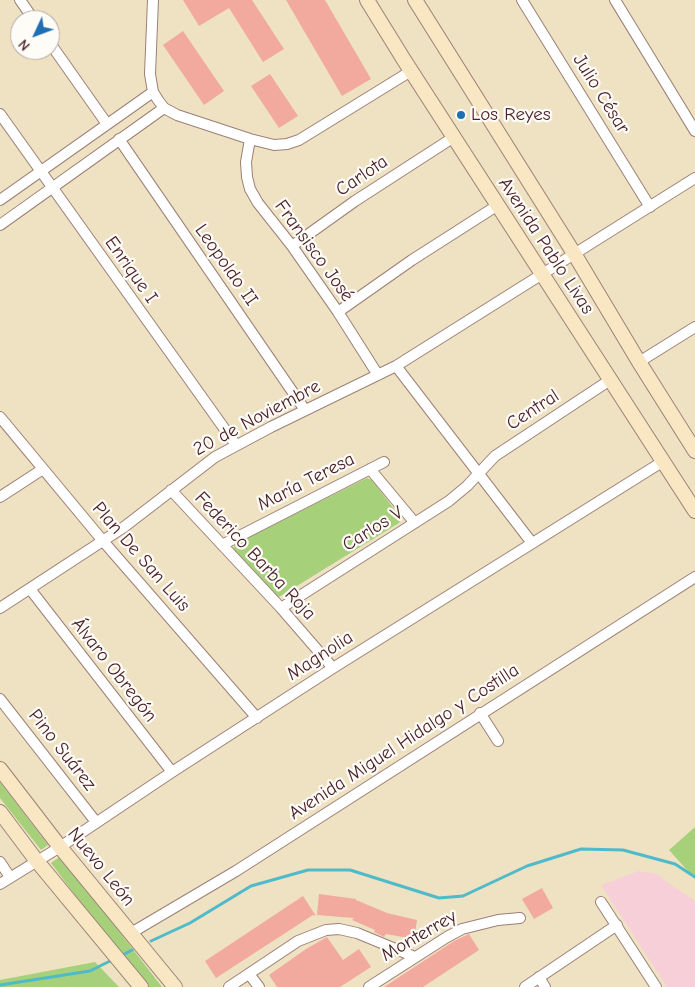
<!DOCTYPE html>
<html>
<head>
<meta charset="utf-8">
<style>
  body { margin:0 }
  #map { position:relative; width:695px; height:987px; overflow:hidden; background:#efe2c3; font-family:"Comic Neue",sans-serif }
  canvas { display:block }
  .north { position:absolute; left:10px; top:10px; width:50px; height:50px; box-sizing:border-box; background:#fdfcf7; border:1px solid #b5a4a5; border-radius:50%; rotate:227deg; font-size:14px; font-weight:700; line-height:20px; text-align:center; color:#4a1f2b }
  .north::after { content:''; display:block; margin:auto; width:18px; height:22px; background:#1f6fb2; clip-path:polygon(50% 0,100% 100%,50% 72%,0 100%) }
</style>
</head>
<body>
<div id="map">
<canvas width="695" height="987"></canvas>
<div class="north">N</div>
</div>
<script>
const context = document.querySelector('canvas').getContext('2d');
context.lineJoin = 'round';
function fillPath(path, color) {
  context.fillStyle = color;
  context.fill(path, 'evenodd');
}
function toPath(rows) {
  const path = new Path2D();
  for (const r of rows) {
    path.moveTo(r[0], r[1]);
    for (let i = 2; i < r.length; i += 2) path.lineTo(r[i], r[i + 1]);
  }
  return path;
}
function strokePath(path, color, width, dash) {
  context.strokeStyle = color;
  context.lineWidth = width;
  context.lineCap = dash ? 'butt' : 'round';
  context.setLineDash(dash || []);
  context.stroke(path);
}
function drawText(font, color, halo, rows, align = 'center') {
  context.font = font + ' "Comic Neue",sans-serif';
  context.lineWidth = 4.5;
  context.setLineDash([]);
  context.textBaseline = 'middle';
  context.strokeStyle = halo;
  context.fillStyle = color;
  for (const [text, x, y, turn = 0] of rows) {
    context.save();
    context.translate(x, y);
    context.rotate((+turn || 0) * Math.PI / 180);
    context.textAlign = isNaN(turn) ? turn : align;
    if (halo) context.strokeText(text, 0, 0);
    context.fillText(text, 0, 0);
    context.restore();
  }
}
fillPath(toPath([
  [639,871,656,874,695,901,695,987,667,987,601,885]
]), '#f6cfd8');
fillPath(toPath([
  [367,478,372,480,401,518,399,523,279,597,272,595,232,552,235,544],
  [0,782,48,845,41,850,0,798],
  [695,827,695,879,669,850],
  [61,856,162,987,144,987,51,863],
  [95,962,119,987,0,987,0,980]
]), '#a7d07b');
strokePath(toPath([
  [151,941,190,923,251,886,308,870,350,870,439,898,463,896,527,866,581,849,623,850,675,864,695,877],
  [119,957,132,950],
  [0,985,90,971,114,959]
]), '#4ebaca', 3);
fillPath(toPath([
  [183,0,252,0,284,49,263,62,229,8,199,26],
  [286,0,325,0,371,79,342,96],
  [183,31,224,91,204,105,163,45],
  [270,74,298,116,279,128,251,86],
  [542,888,553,908,534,919,522,899],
  [319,894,356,899,356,900,387,913,417,920,414,939,386,934,384,937,374,932,375,930,352,920,354,918,317,915],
  [303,896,316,916,313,915,216,978,205,961],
  [469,934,479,950,423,987,384,987,454,941],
  [327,937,343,960,359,949,371,967,340,987,277,987,269,975,306,949]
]), '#f1aa9d');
const street = toPath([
  [20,0,34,20],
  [153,0,150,74,153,92,158,100,164,108,177,115,250,139,274,145,287,144,299,140,411,71],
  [522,0,650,207],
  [615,0,695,131],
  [50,43,107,124],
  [0,114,236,445],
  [119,139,305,410],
  [250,139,246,162,247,177,250,189,258,203,292,246,338,312,378,375],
  [0,200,153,92],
  [0,225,164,108],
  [292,246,355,201,454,137],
  [338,312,412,260,498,205],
  [639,362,695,327],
  [396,366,532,543],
  [0,417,103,541,257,718],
  [370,469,415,523],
  [171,490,281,608,333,668],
  [0,497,43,469],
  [222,545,384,462],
  [30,589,172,772],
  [0,608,124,527,215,457,271,427,396,366,695,178],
  [281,608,449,501,467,486,495,456,610,380],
  [0,699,96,822],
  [480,713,498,741],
  [0,862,10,877],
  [0,884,60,847,172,772,333,668,662,462],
  [601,902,656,987],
  [131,933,236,871,695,577],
  [249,974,259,987],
  [539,977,545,987],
  [229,987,298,941,326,930,339,929,357,933,415,957],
  [369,987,447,937,462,929,498,920,520,918],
  [525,987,617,925]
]);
const secondary = toPath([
  [367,0,404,60,695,511],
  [415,0,575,255,639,362,695,451],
  [0,769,60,847,175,987],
  [0,812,36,860,141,987]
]);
strokePath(street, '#9c8077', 12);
strokePath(secondary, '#9c8077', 16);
strokePath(street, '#fff', 10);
strokePath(secondary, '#f9e7c3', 14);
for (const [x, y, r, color] of [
  [461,115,5,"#1f6fb2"]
]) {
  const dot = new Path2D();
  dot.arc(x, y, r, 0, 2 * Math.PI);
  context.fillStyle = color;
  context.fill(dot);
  strokePath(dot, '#fdfcf7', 2);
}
drawText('19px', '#4a1f2b', '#fdfcf7', [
  ["Julio César",601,94,58],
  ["Carlota",362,176,-34],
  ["Avenida Pablo Livas",546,246,57],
  ["Fransisco José",314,251,54],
  ["Leopoldo II",226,265,55],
  ["Enrique I",131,270,55],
  ["Central",533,410,-33],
  ["20 de Noviembre",257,418,-28],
  ["María Teresa",306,482,-27],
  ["Carlos V",373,529,-32],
  ["Federico Barba Roja",255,556,47],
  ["Plan De San Luis",141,557,49],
  ["Magnolia",320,656,-33],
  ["Álvaro Obregón",114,670,52],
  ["Avenida Miguel Hidalgo y Costilla",404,742,-33],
  ["Pino Suárez",62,750,52],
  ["Nuevo León",101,867,51],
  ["Monterrey",419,936,-30]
]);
drawText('19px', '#4a1f2b', '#fdfcf7', [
  ["Los Reyes",471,115]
], 'left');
</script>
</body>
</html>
